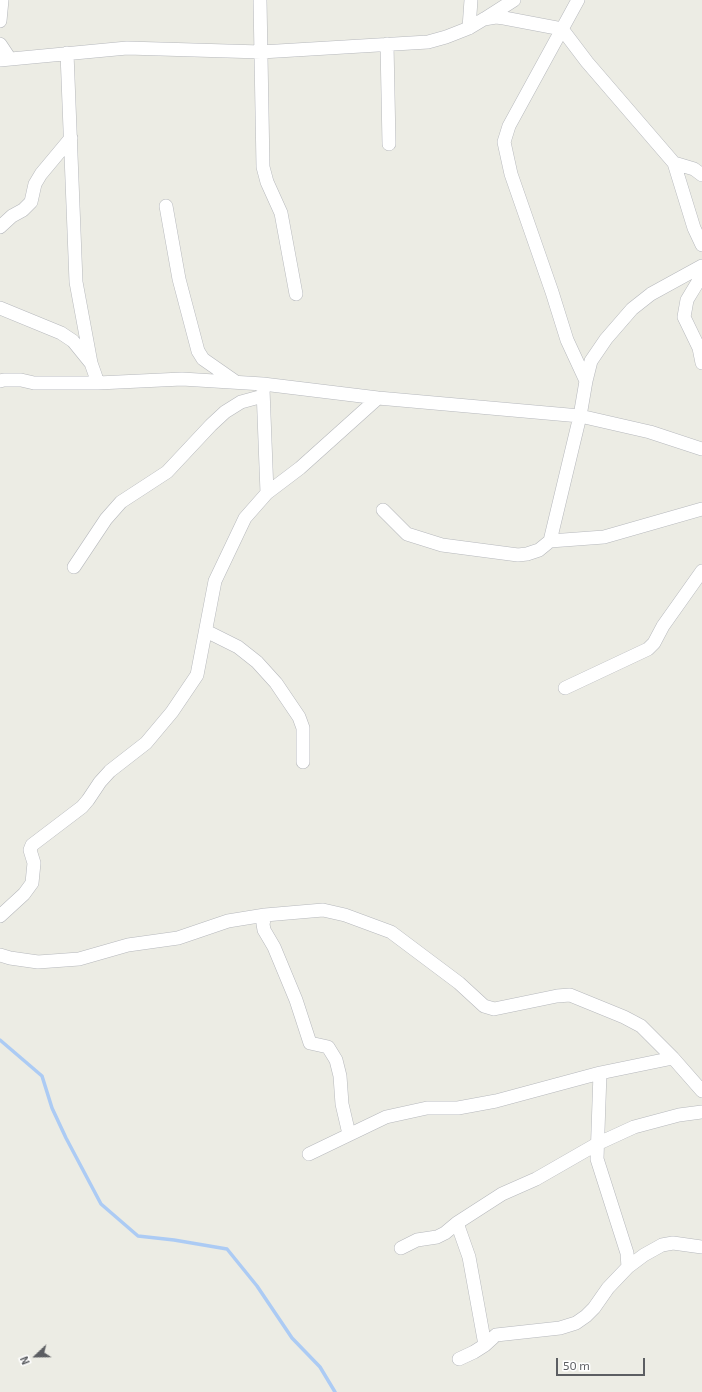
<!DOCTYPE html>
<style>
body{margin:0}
#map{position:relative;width:702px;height:1392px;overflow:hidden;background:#ecece4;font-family:"Exo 2",sans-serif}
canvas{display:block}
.north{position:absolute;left:16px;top:1336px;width:40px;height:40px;-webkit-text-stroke:3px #fff;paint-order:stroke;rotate:248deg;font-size:11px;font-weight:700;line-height:16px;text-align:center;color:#5c5e62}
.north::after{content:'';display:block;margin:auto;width:14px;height:18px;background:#5c5e62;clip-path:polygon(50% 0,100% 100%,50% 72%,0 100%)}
.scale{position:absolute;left:556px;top:1358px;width:89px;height:18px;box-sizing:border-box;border:2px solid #5c5e62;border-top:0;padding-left:5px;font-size:12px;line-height:14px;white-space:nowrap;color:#5c5e62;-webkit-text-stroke:3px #fff;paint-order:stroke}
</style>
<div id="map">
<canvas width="702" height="1392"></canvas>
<div class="north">N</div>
<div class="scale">50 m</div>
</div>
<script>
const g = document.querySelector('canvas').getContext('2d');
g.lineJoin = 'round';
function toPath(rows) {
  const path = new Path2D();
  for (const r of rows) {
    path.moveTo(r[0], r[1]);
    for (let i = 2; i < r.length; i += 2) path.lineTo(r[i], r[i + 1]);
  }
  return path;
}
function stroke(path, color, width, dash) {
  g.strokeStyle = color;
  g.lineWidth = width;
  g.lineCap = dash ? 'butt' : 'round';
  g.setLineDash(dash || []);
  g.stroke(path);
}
stroke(toPath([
 [0,1040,42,1076,52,1108,66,1138,101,1204,138,1236,174,1240,227,1249,257,1286,292,1338,320,1367,335,1392]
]), '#accbf4', 3.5);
const street = toPath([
 [260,0,263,167,267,182,281,213,296,294],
 [578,0,509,126,504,142,511,174,552,292,567,340,586,381],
 [486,18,514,0],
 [0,21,2,0],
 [469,28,471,0],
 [0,44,10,59],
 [387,44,389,144],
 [67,53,76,282,91,363,98,383],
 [0,60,127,48,261,52,428,42,446,37,469,28,484,19,496,17,504,18,562,29,587,62,674,163,694,228,702,245],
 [674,163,694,169,702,175],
 [166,206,179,279,198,351,203,359,236,382],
 [0,227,12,216,23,210,31,202,35,184,41,174,71,138],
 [702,275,687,300,684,317,699,348,702,363],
 [0,308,61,333,73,341,90,362],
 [0,381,4,380,21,380,34,383,98,383,182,379,263,384,378,398,580,416,650,432,702,449],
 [263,389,267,493],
 [383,510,407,534,442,545,518,555,527,554,539,550,550,541,580,416,586,381,591,361,606,339,632,309,651,294,702,266],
 [550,541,604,537,702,509],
 [74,567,106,519,121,502,167,472,211,425,225,412,241,402,263,396],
 [206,631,238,647,257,662,276,683,299,717,303,728,303,762],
 [565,688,648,649,654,643,663,626,702,571],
 [265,915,263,924,264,930,274,947,296,1000,310,1043,328,1047,336,1060,340,1076,342,1104,349,1134],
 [0,916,24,894,32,883,34,863,30,850,32,845,82,807,88,800,100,782,110,771,146,743,172,712,197,675,215,581,245,518,267,493,300,468,378,398],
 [0,955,10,958,38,962,79,959,128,945,178,938,228,921,265,915,323,910,345,915,391,932,459,983,484,1006,494,1009,557,996,570,995,624,1017,641,1026,673,1058,702,1091],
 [600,1073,597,1159,627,1253,628,1267],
 [309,1154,386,1117,427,1108,458,1108,496,1101,600,1073,673,1058],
 [457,1223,469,1257,485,1345],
 [401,1248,417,1240,437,1237,445,1233,457,1223,502,1194,536,1179,597,1144,634,1127,679,1115,702,1112],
 [459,1359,474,1352,485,1345,496,1335,560,1328,576,1323,586,1316,594,1308,608,1288,628,1267,644,1255,662,1245,673,1243,702,1247]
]);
stroke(street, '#b6b8bc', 14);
stroke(street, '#fff', 13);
</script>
